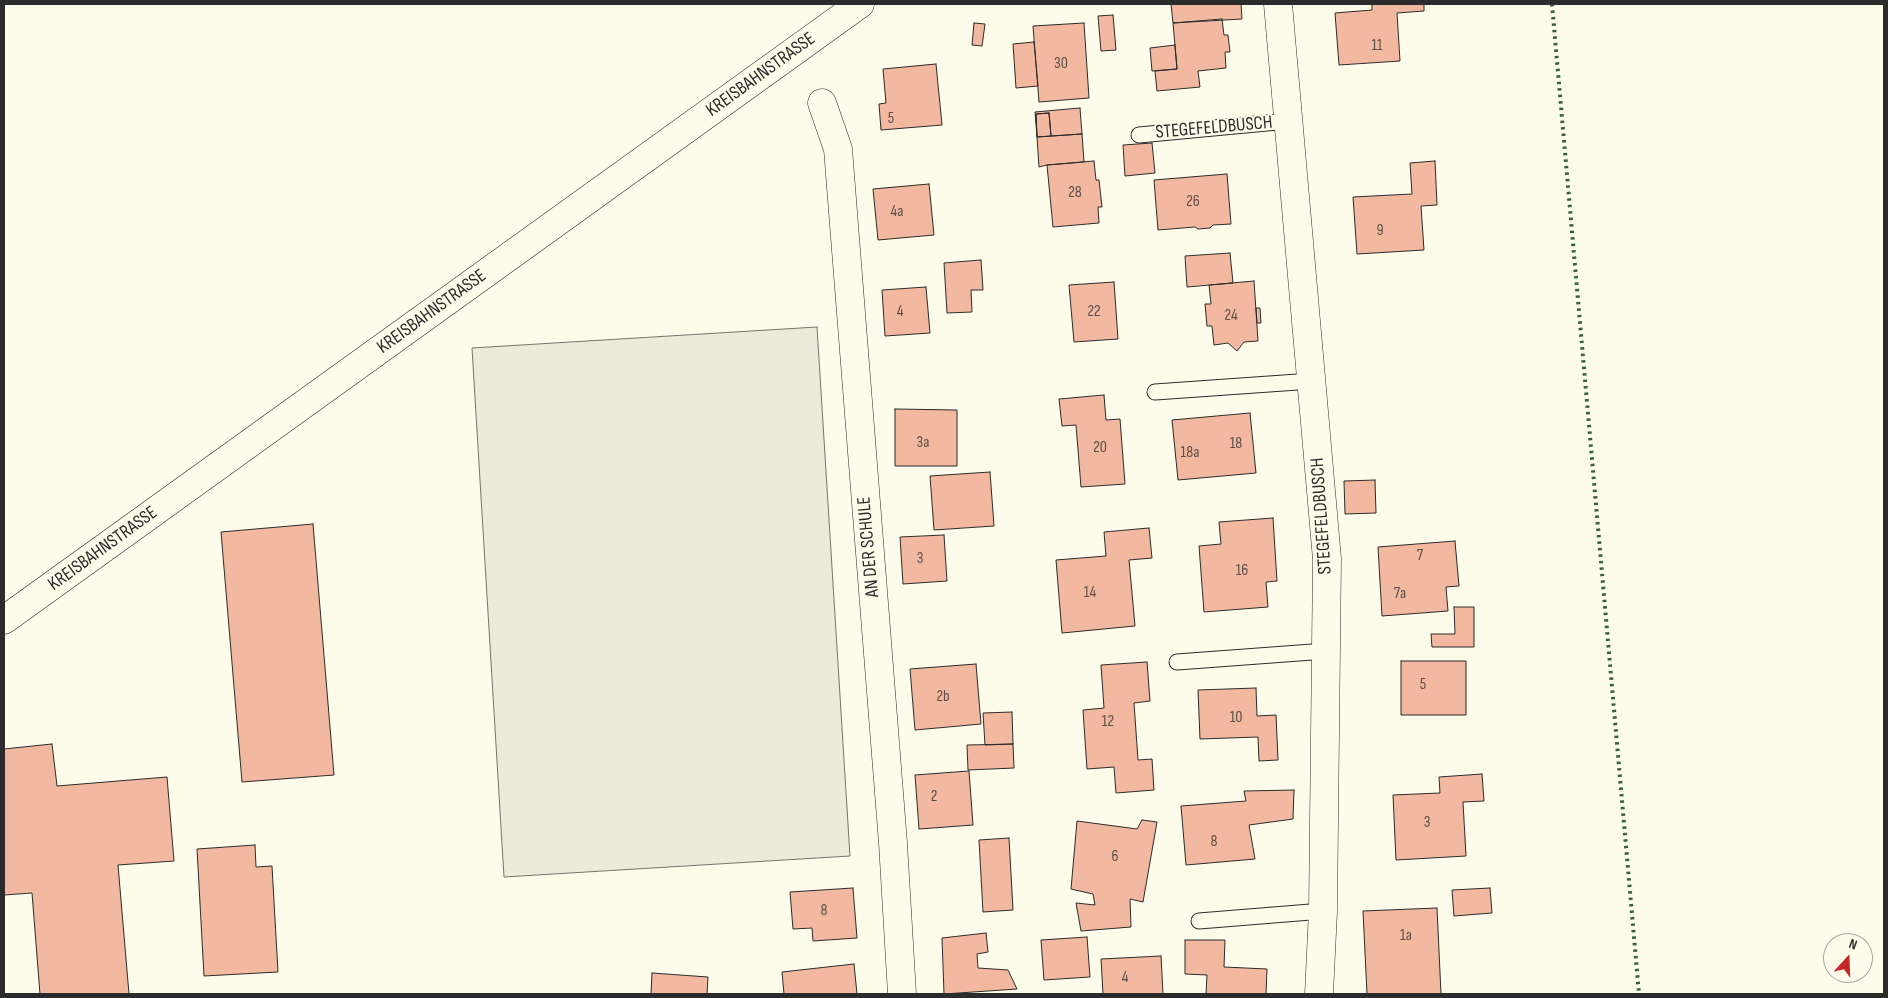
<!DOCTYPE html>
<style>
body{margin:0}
#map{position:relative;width:1888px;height:998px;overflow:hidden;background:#fdfbea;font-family:"Sofia Sans Condensed",sans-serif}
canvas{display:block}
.frame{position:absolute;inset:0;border:5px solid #2b2b2b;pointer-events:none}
.north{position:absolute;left:1823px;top:933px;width:50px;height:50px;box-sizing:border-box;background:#fdfbea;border:1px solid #a9a89e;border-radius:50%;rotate:20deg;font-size:14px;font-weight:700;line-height:20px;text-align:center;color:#2b2b2b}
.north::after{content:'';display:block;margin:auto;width:18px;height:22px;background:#c62828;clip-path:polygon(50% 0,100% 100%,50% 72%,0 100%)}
</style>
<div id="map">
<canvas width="1888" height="998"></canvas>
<div class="frame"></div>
<div class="north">N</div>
</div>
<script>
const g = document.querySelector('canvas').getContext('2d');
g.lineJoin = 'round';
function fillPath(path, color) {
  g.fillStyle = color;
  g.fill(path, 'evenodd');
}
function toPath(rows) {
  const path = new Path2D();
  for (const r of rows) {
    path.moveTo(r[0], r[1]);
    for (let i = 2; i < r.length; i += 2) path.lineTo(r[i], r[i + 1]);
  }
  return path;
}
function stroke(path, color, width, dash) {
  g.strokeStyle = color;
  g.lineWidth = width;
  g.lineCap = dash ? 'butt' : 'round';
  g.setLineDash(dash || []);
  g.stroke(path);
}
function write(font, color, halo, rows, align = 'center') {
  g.font = font + ' "Sofia Sans Condensed",sans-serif';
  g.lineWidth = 4;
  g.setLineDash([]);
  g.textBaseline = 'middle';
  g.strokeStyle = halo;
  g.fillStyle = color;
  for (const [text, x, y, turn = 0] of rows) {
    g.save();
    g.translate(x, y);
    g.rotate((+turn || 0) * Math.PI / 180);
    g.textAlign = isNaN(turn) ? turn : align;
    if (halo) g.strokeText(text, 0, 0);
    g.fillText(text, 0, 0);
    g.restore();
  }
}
const green = toPath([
 [817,327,850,856,504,877,472,348,817,327]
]);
fillPath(green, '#ecebdb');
stroke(green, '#74746e', 1);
const building = toPath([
 [1171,4,1241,4,1242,19,1173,23,1171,4],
 [1372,4,1424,4,1424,11,1397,13,1400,61,1339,65,1335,13,1372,10,1372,4],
 [1113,15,1116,50,1101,51,1098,16,1113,15],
 [1222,19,1224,35,1228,35,1230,52,1225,52,1226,68,1198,71,1200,87,1157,91,1155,71,1177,69,1173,23,1222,19],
 [974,23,985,24,982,46,972,45,974,23],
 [1084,23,1089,98,1039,102,1033,26,1084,23],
 [1034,42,1038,86,1016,88,1013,44,1034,42],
 [1175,45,1177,69,1152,71,1150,48,1175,45],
 [936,64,942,125,881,130,879,104,886,103,883,69,936,64],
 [1080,108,1082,134,1051,136,1049,113,1036,114,1037,137,1035,112,1080,108],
 [1049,113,1051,136,1037,137,1036,114,1049,113],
 [1082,134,1084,162,1047,165,1039,167,1037,137,1082,134],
 [1152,143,1155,173,1125,176,1123,145,1152,143],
 [1094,161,1096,180,1099,180,1102,207,1098,207,1099,223,1053,227,1047,165,1094,161],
 [1435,161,1437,205,1421,206,1424,250,1357,254,1353,197,1412,194,1410,163,1435,161],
 [1227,174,1231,224,1213,225,1210,228,1198,229,1195,227,1158,230,1154,180,1227,174],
 [929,184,934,235,878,240,873,189,929,184],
 [1230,253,1233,283,1187,287,1185,256,1230,253],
 [981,260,983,290,971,290,972,312,947,313,944,263,981,260],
 [1254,281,1258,341,1244,342,1237,351,1228,343,1214,345,1212,326,1207,326,1205,304,1211,304,1209,285,1254,281],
 [1114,282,1118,339,1074,342,1069,285,1114,282],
 [926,287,930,333,885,336,882,290,926,287],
 [1256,308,1260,308,1261,323,1257,323,1256,308],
 [1104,395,1106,420,1120,419,1125,484,1081,487,1076,425,1062,426,1059,399,1104,395],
 [895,409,957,410,957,466,895,466,895,409],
 [1250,413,1256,473,1178,480,1172,420,1250,413],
 [990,472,994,526,934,530,930,476,990,472],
 [1375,480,1376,513,1345,514,1344,481,1375,480],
 [1273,518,1277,581,1266,582,1268,607,1204,612,1199,546,1221,544,1219,522,1273,518],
 [313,524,334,775,242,782,221,532,313,524],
 [1149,528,1152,558,1129,560,1135,626,1062,633,1056,560,1106,556,1104,532,1149,528],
 [944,535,947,581,903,584,900,537,944,535],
 [1455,541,1459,586,1446,587,1448,611,1382,616,1378,547,1455,541],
 [1454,607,1474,607,1474,647,1432,647,1431,634,1455,634,1454,607],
 [1401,661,1466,661,1466,715,1401,715,1401,661],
 [1147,662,1150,701,1134,703,1138,760,1152,759,1154,790,1116,793,1114,767,1087,769,1083,710,1104,708,1101,665,1147,662],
 [976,664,981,724,915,730,910,669,976,664],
 [1256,688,1257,716,1276,715,1278,760,1259,761,1258,737,1200,739,1198,690,1256,688],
 [1012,712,1013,744,985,745,983,713,1012,712],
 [52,744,57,786,167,777,174,861,118,865,129,994,40,994,32,893,4,895,4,749,52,744],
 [1013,744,1014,768,968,770,967,745,1013,744],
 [969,771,973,825,919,829,915,775,969,771],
 [1482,774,1484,801,1463,802,1466,856,1396,860,1393,795,1440,793,1439,777,1482,774],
 [1294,790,1293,819,1249,825,1255,859,1186,865,1181,806,1246,801,1244,791,1294,790],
 [1142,820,1157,822,1143,902,1130,899,1131,927,1081,931,1076,903,1095,905,1093,894,1071,889,1077,821,1137,829,1142,820],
 [1009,838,1013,910,983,912,979,840,1009,838],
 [255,845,256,867,272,866,278,972,204,976,197,849,255,845],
 [853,888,857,938,813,941,812,928,793,929,790,892,853,888],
 [1490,888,1492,913,1454,916,1452,890,1490,888],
 [1437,908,1441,994,1367,994,1363,911,1437,908],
 [986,933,988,952,977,954,978,968,1008,970,1017,989,944,994,942,938,986,933],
 [1087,937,1090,977,1044,980,1041,940,1087,937],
 [1185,940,1225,940,1224,967,1267,969,1266,994,1206,994,1207,975,1185,974,1185,940],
 [1161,956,1163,994,1103,994,1101,959,1161,956],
 [854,964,857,994,784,994,782,972,854,964],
 [652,973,708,977,707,994,651,994,652,973]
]);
fillPath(building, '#f2b8a0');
stroke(building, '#2b2b2b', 1);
const service = toPath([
 [1139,135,1288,121],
 [1155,392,1312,381],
 [1177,662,1326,651],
 [1199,921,1323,911]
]);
const minor = toPath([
 [1278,4,1327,559,1323,911,1319,994],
 [822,103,838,149,893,843,902,994]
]);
const tertiary = toPath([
 [4,620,860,4]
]);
stroke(service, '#2b2b2b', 17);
stroke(minor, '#2b2b2b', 29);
stroke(tertiary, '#2b2b2b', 29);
stroke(service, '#fdfbea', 15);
stroke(minor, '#fdfbea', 28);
stroke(tertiary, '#fdfbea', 28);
stroke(toPath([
 [1552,4,1639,994]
]), '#34623c', 4, [2.5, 4]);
write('16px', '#5d4e48', null, [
 ["11",1377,46],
 ["30",1061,64],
 ["5",891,119],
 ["28",1075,193],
 ["26",1193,202],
 ["4a",897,212],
 ["9",1380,231],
 ["4",900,312],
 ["22",1094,312],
 ["24",1231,316],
 ["3a",923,443],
 ["18",1236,444],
 ["20",1100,448],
 ["18a",1190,453],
 ["7",1420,556],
 ["3",920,559],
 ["16",1242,571],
 ["14",1090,593],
 ["7a",1400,594],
 ["5",1423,685],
 ["2b",943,697],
 ["10",1236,718],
 ["12",1108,722],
 ["2",934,797],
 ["3",1427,823],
 ["8",1214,842],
 ["6",1115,857],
 ["8",824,911],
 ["1a",1406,936],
 ["4",1125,978]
]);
write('19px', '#2b2b2b', '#fdfbea', [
 ["KREISBAHNSTRASSE",761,75,-36],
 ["STEGEFELDBUSCH",1214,128,-5],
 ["KREISBAHNSTRASSE",432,312,-36],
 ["STEGEFELDBUSCH",1322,516,-94],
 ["AN DER SCHULE",869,547,-95],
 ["KREISBAHNSTRASSE",103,549,-36]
]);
</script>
